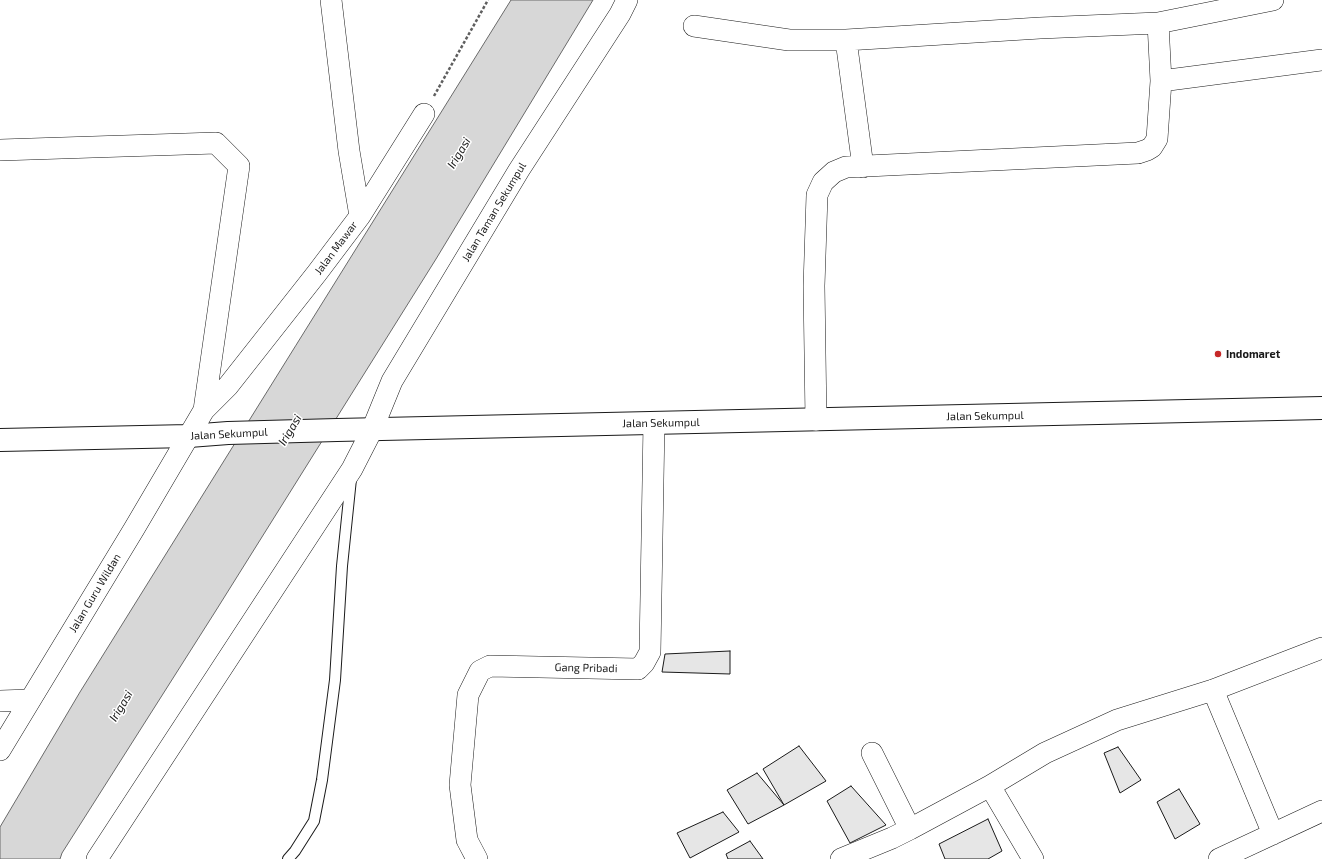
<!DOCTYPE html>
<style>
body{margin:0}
canvas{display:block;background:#fff}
</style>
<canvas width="1322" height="859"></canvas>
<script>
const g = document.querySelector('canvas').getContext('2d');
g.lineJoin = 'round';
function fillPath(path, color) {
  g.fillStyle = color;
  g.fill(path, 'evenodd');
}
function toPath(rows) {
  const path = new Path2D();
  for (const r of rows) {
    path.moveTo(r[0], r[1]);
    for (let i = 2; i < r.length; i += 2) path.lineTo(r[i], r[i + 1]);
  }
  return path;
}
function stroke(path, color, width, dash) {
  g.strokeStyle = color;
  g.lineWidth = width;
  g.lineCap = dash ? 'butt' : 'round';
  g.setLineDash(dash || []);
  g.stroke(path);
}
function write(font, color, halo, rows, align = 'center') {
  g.font = font + ' "Exo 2",sans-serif';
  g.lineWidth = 3;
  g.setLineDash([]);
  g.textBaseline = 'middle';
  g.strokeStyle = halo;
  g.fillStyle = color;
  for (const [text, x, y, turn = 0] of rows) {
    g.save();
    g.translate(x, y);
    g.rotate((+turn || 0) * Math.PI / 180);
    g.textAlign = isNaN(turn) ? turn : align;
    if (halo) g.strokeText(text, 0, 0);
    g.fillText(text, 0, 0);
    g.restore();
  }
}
const water = toPath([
 [511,0,593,0,436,259,215,612,62,853,60,859,0,859,0,827,80,692,511,0]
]);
fillPath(water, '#d7d7d7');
stroke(water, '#6a6a6a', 1);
const building = toPath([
 [730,651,730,674,662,672,665,654,730,651],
 [799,746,826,781,784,805,763,769,799,746],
 [1118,747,1141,780,1120,793,1104,753,1118,747],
 [757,773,784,805,748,824,727,790,757,773],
 [851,786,886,825,850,843,827,801,851,786],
 [1179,789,1200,824,1175,839,1157,802,1179,789],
 [723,812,739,832,690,858,677,833,723,812],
 [988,819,1002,851,988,859,945,859,939,844,988,819],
 [750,841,763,859,728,859,726,854,750,841]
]);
fillPath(building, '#e6e6e6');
stroke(building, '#1a1a1a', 1);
const lane = toPath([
 [288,859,295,851,314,821,322,780,335,680,342,566,351,479]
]);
const street = toPath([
 [694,26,789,40,846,40,1040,28,1158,23,1273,0],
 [846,40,863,167],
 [1161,81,1322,60],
 [0,150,216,143,239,166,204,410,134,529,0,750],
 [360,216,424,114],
 [204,410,228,386,317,273,360,216,349,151,331,0],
 [816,420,814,286,817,195,823,182,834,172,846,167,1138,153,1147,150,1152,147,1157,139,1161,81,1158,23],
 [1213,690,1273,834],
 [0,701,30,700],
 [990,786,1033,859],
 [910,829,990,786,1045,753,1117,720,1213,690,1322,648],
 [97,859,352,469,372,430,392,381,519,170,620,14,627,0],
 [477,859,467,840,460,785,468,695,480,671,490,666,638,669,644,663,650,652,654,423],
 [841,859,892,838,910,829,872,753],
 [1219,859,1322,811]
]);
const secondary = toPath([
 [0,440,189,436,228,433,337,430,1322,408]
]);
stroke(lane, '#1a1a1a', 12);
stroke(street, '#1a1a1a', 22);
stroke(secondary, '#1a1a1a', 24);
stroke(toPath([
 [434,96,488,0]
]), '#5f5f5f', 2.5, [3, 2]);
stroke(lane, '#fff', 10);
stroke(street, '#fff', 21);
stroke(secondary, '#fff', 22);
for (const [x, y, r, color] of [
 [1218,354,4,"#c62828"]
]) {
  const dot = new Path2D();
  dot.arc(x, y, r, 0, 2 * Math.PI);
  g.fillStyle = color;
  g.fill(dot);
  stroke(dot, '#fff', 1.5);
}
write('11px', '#1a1a1a', '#fff', [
 ["Jalan Taman Sekumpul",494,212,-59],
 ["Jalan Mawar",336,248,-53],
 ["Jalan Sekumpul",985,416,-1],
 ["Jalan Sekumpul",661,423,-1],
 ["Jalan Sekumpul",229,434,-3],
 ["Jalan Guru Wildan",95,593,-59],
 ["Gang Pribadi",586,668,1]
]);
write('bold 11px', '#1a1a1a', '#fff', [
 ["Indomaret",1226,354]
], 'left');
write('italic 12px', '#1a1a1a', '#fff', [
 ["Irigasi",459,153,-59],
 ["Irigasi",290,430,-59],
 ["Irigasi",121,706,-59]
]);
</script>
